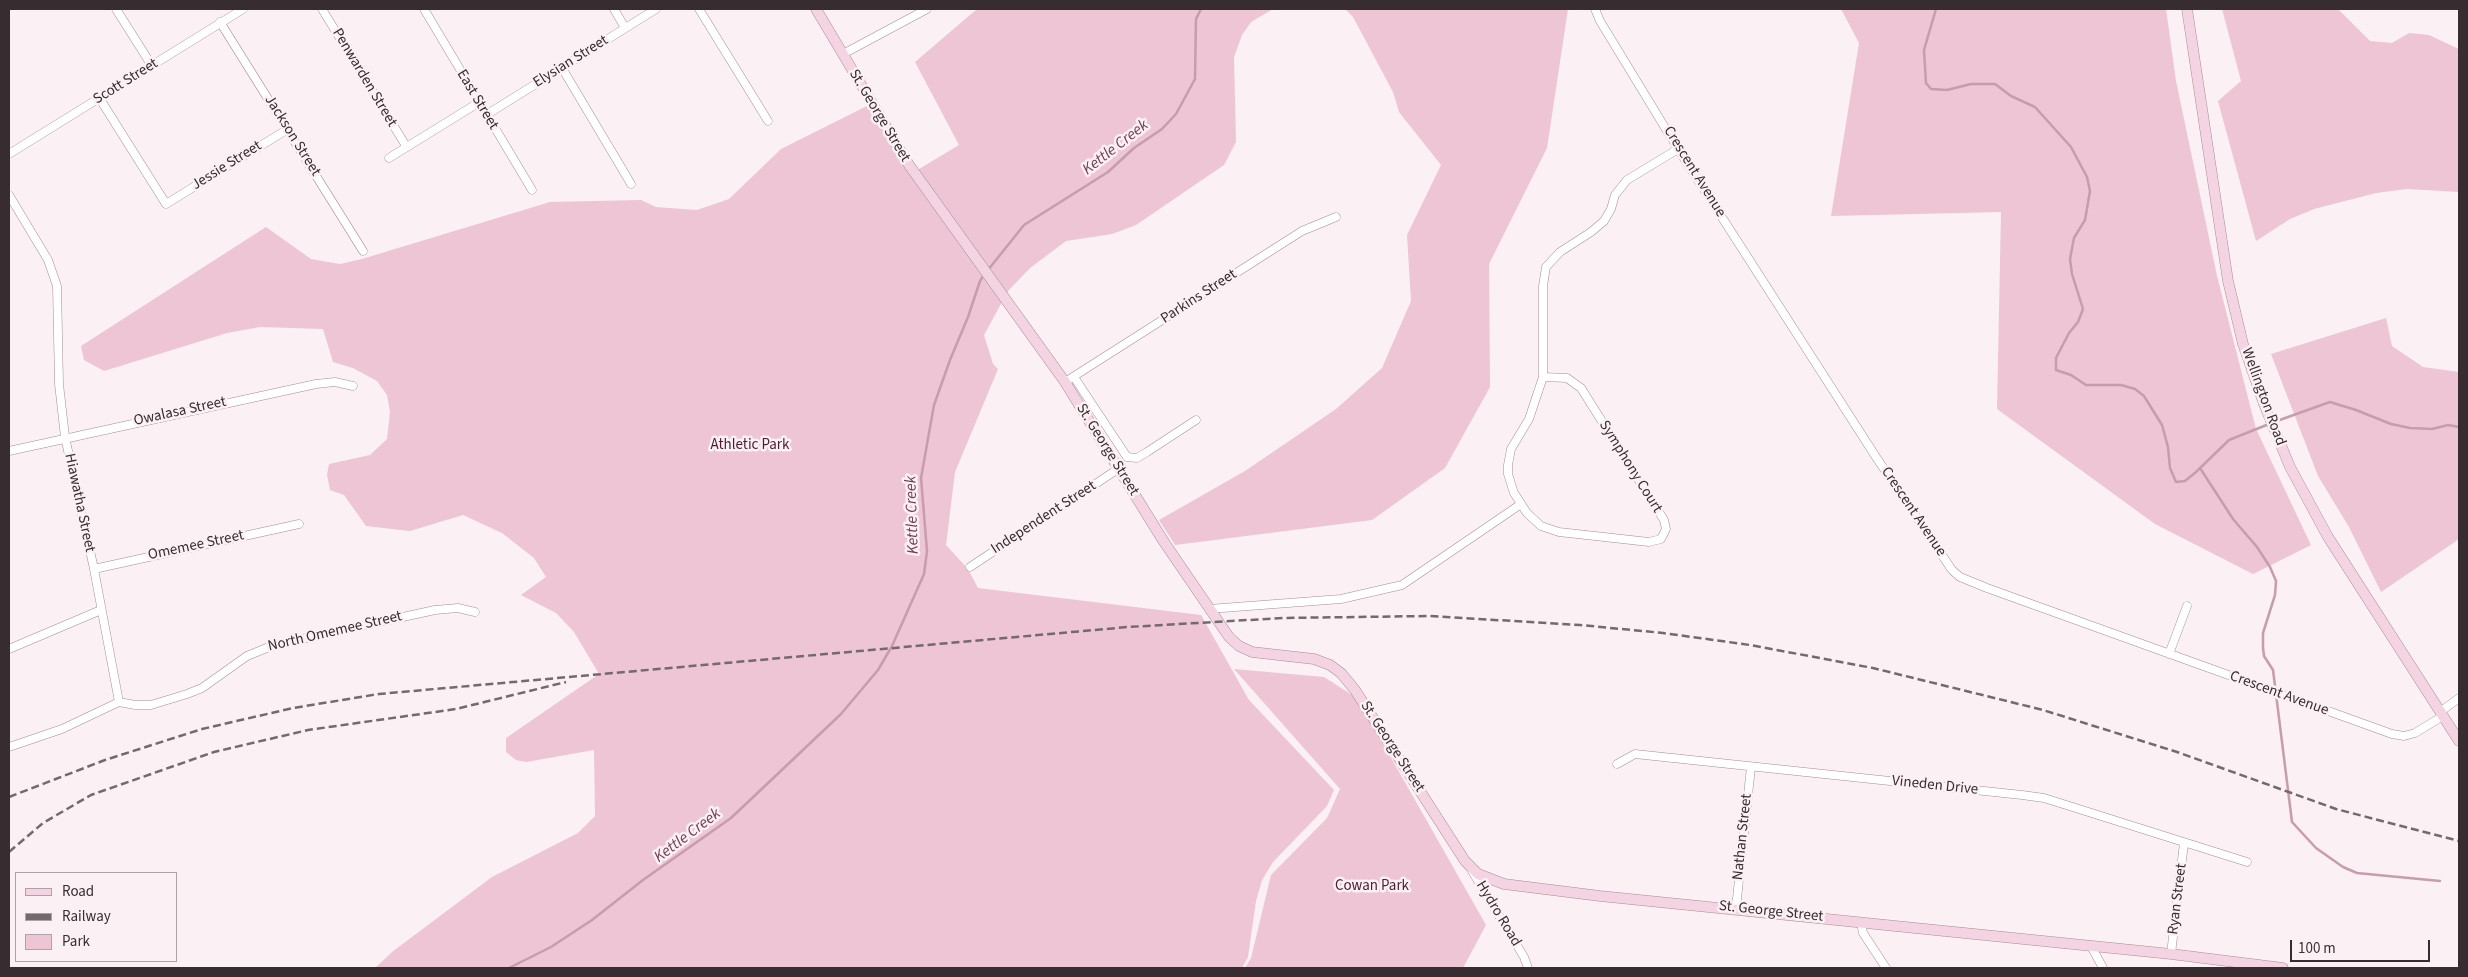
<!DOCTYPE html>
<style>
body{margin:0}
#map{position:relative;width:2468px;height:977px;overflow:hidden;background:#fbf0f4;font-family:"Source Sans 3",sans-serif}
canvas{display:block}
.frame{position:absolute;inset:0;border:10px solid #372c30;pointer-events:none}
.legend{position:absolute;left:15px;top:872px;width:162px;height:90px;box-sizing:border-box;background:#fbf0f4;border:1px solid #ada2a6;margin:0;padding:6px 9px;list-style:none;font-size:15px;color:#372c30}
.legend li{display:flex;align-items:center;gap:10px;height:25px}
.legend b{width:25px;border:1px solid #ada2a6}
.scale{position:absolute;left:2290px;top:940px;width:140px;height:22px;box-sizing:border-box;border:2px solid #372c30;border-top:0;padding-left:6px;font-size:15px;line-height:18px;white-space:nowrap;color:#372c30;-webkit-text-stroke:4px #fbf0f4;paint-order:stroke}
</style>
<div id="map">
<canvas width="2468" height="977"></canvas>
<div class="frame"></div>
<ul class="legend">
<li><b style="height:6px;background:#f4d4e2"></b>Road</li>
<li><b style="height:6px;background:#74696d"></b>Railway</li>
<li><b style="height:14px;background:#edc5d4"></b>Park</li>
</ul>
<div class="scale">100 m</div>
</div>
<script>
const g = document.querySelector('canvas').getContext('2d');
g.lineJoin = 'round';
function fillPath(path, color) {
  g.fillStyle = color;
  g.fill(path, 'evenodd');
}
function toPath(rows) {
  const path = new Path2D();
  for (const r of rows) {
    path.moveTo(r[0], r[1]);
    for (let i = 2; i < r.length; i += 2) path.lineTo(r[i], r[i + 1]);
  }
  return path;
}
function stroke(path, color, width, dash) {
  g.strokeStyle = color;
  g.lineWidth = width;
  g.lineCap = dash ? 'butt' : 'round';
  g.setLineDash(dash || []);
  g.stroke(path);
}
function write(font, color, halo, rows, align = 'center') {
  g.font = font + ' "Source Sans 3",sans-serif';
  g.lineWidth = 5;
  g.setLineDash([]);
  g.textBaseline = 'middle';
  g.strokeStyle = halo;
  g.fillStyle = color;
  for (const [text, x, y, turn = 0] of rows) {
    g.save();
    g.translate(x, y);
    g.rotate((+turn || 0) * Math.PI / 180);
    g.textAlign = isNaN(turn) ? turn : align;
    if (halo) g.strokeText(text, 0, 0);
    g.fillText(text, 0, 0);
    g.restore();
  }
}
fillPath(toPath([
 [977,9,1273,9,1251,22,1242,35,1234,57,1236,142,1224,165,1136,225,1112,234,1066,241,1030,268,1008,291,984,335,993,364,998,369,955,472,946,545,968,569,978,588,1201,615,1249,700,1334,790,1327,806,1273,862,1262,880,1256,901,1248,957,1242,968,375,968,392,952,492,877,578,833,595,816,594,750,526,762,516,760,506,752,506,738,599,674,574,632,556,613,521,595,546,577,534,558,502,533,463,515,410,531,366,526,344,495,330,490,327,475,329,464,370,455,387,439,390,412,387,395,377,381,353,368,333,362,323,329,260,327,227,333,104,371,84,360,81,346,266,227,311,259,340,264,362,259,550,202,641,200,656,207,697,210,729,199,781,149,871,104,914,172,959,145,915,62],
 [1345,9,1568,9,1547,148,1489,264,1490,387,1445,468,1372,520,1175,545,1159,520,1245,471,1336,409,1382,368,1411,301,1407,235,1441,165,1399,112,1393,92,1353,17],
 [1841,9,2166,9,2176,81,2217,276,2256,429,2311,545,2253,574,2155,524,1997,409,2001,212,1831,216,1859,43],
 [2222,9,2338,9,2370,41,2392,43,2409,33,2429,35,2459,49,2459,192,2407,189,2376,193,2314,209,2290,219,2256,241,2218,101,2241,81],
 [2386,318,2392,346,2423,367,2459,372,2459,539,2381,592,2349,527,2318,476,2271,354],
 [1234,669,1324,677,1357,698,1486,925,1463,968,1245,968,1251,958,1271,875,1327,818,1340,789]
]), '#edc5d4');
stroke(toPath([
 [1936,9,1924,50,1926,83,1931,89,1947,90,1971,84,1995,84,2011,96,2035,107,2071,147,2087,177,2090,191,2085,220,2074,238,2070,259,2072,274,2083,309,2078,322,2069,333,2056,358,2056,370,2071,375,2086,385,2121,385,2135,389,2144,396,2162,425,2168,447,2170,468,2176,482,2185,481,2196,472,2229,440,2269,424],
 [988,270,1024,225,1108,172,1134,148,1162,129,1176,114,1195,79,1196,19,1201,9],
 [2274,422,2330,402,2356,410,2391,424,2410,428,2432,429,2448,425,2459,427],
 [2200,468,2233,519,2257,547,2270,567,2276,581,2275,595,2263,633,2263,648,2264,656,2273,670,2292,822,2316,848,2343,867,2357,873,2440,881],
 [509,968,551,947,592,920,643,880,731,818,841,714,878,670,892,646,924,574,927,551,921,478,934,405,950,360,968,317,980,281,984,275]
]), '#c79cac', 2.5);
const street = toPath([
 [116,9,152,66],
 [322,9,406,146],
 [424,9,532,190],
 [614,9,625,28],
 [699,9,768,121],
 [1595,9,1600,21,1678,149,1876,457,1952,570,1960,577,1987,588,2392,734,2404,736,2415,733,2443,716],
 [220,22,363,251],
 [843,54,927,9],
 [562,68,631,184],
 [100,99,166,204,288,129],
 [486,115,656,9],
 [9,154,243,9],
 [389,158,478,103],
 [9,195,48,260,57,286,59,384,65,437,94,569,119,702],
 [1074,377,1127,457,1137,458,1147,452,1196,420],
 [1543,377,1567,378,1581,388,1664,520,1666,529,1661,539,1649,542,1559,532,1541,526,1527,513,1514,493,1508,474,1508,465,1511,449,1529,419,1543,377,1543,286,1546,267,1560,252,1591,232,1604,221,1611,209,1615,195,1627,180,1678,149],
 [1065,382,1302,231,1336,217],
 [9,451,316,384,335,382,353,386],
 [970,567,1118,469],
 [94,569,299,524],
 [1209,609,1341,599,1402,585,1521,504],
 [9,649,101,610],
 [2169,654,2187,606],
 [119,702,135,705,151,705,187,694,202,688,247,656,274,645,435,610,458,608,475,612],
 [2440,712,2459,698],
 [9,747,62,729,119,702],
 [1617,764,1635,754,2022,795,2044,798,2247,862],
 [1472,871,1524,957,1528,968],
 [1736,908,1751,767],
 [1861,922,1863,933,1886,968],
 [2091,946,2103,968],
 [2171,954,2184,843]
]);
const secondary = toPath([
 [816,9,909,165,1065,382,1164,542,1229,637,1239,646,1252,652,1314,659,1330,665,1341,673,1355,690,1465,861,1478,874,1504,884,1600,896,2171,954,2283,968],
 [2187,9,2228,281,2243,344,2264,404,2290,467,2328,537,2459,741]
]);
stroke(street, '#a68c95', 9);
stroke(secondary, '#a68c95', 11);
stroke(street, '#fff', 8);
stroke(secondary, '#f4d4e2', 10);
stroke(toPath([
 [9,797,105,760,202,729,293,708,379,694,1128,627,1283,618,1429,616,1580,625,1663,633,1750,645,1873,668,2043,710,2177,752,2336,809,2459,841],
 [9,852,43,823,91,795,214,752,308,730,456,709,566,682]
]), '#74696d', 2.5, [8, 4]);
write('15px', '#372c30', '#fbf0f4', [
 ["Elysian Street",571,62,-32],
 ["Penwarden Street",364,78,59],
 ["Scott Street",126,82,-32],
 ["East Street",477,100,59],
 ["St. George Street",879,116,59],
 ["Jackson Street",292,136,58],
 ["Jessie Street",227,166,-32],
 ["Crescent Avenue",1694,172,58],
 ["Parkins Street",1199,297,-33],
 ["Wellington Road",2263,397,70],
 ["Owalasa Street",180,412,-12],
 ["St. George Street",1107,450,58],
 ["Symphony Court",1630,467,58],
 ["Hiawatha Street",79,503,78],
 ["Crescent Avenue",1913,512,56],
 ["Independent Street",1044,518,-33],
 ["Omemee Street",196,546,-12],
 ["North Omemee Street",335,632,-13],
 ["Crescent Avenue",2279,694,20],
 ["St. George Street",1392,747,57],
 ["Vineden Drive",1935,786,6],
 ["Nathan Street",1743,837,-84],
 ["Ryan Street",2178,899,-83],
 ["St. George Street",1771,912,6],
 ["Hydro Road",1498,914,59]
]);
write('15px', '#4f1b33', '#fbf0f4', [
 ["Athletic Park",750,446],
 ["Cowan Park",1372,887]
]);
write('italic 16px', '#743c54', '#fbf0f4', [
 ["Kettle Creek",1116,148,-38],
 ["Kettle Creek",913,515,-92],
 ["Kettle Creek",688,836,-37]
]);
</script>
